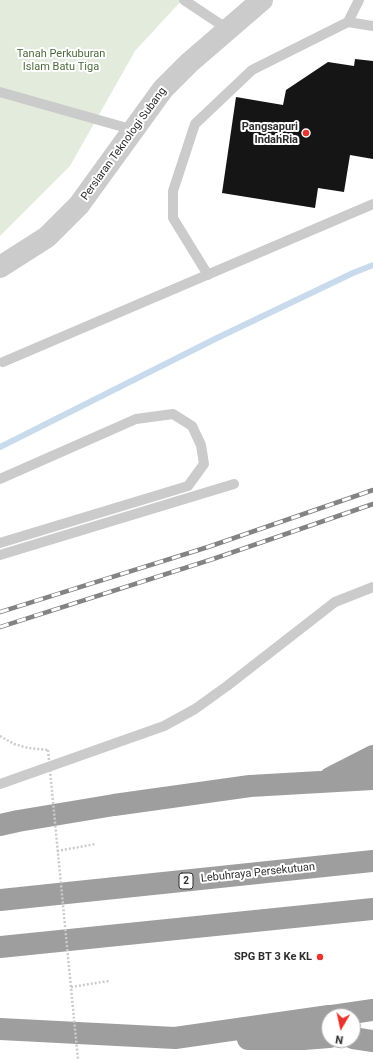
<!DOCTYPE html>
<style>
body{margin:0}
#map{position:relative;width:373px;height:1060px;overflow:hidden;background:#fff;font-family:Roboto,sans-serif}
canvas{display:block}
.north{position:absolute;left:321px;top:1008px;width:40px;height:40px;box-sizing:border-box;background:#fff;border:1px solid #ababab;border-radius:50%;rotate:189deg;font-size:11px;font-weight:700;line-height:16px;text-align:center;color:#2e2e2e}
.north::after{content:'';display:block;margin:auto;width:14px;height:18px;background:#e7362f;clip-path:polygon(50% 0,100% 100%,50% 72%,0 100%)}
</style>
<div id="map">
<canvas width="373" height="1060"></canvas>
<div class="north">N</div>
</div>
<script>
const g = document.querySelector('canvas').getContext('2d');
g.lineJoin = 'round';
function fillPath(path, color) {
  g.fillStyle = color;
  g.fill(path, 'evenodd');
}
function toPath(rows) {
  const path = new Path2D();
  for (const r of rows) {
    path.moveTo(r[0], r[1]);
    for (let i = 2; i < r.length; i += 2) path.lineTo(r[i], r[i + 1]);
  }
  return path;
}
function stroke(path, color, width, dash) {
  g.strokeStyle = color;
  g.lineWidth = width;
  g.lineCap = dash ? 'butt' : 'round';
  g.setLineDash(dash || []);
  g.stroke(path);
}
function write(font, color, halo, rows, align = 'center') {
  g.font = font + ' Roboto,sans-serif';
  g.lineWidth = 4;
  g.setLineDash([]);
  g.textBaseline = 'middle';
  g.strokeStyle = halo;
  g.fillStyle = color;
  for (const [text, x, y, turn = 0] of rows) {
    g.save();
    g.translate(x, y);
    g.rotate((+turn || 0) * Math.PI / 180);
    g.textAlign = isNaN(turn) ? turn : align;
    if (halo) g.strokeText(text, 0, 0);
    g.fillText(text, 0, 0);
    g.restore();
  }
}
fillPath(toPath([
 [0,0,182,0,135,51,70,166,0,236]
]), '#e3ecdc');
stroke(toPath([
 [0,447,217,338,353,273,373,265]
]), '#c8daec', 6);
fillPath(toPath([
 [355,59,373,61,373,159,350,155,344,192,318,188,315,208,222,193,236,97,283,105,286,90,328,62,354,66]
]), '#151515');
stroke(toPath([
 [0,736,14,744,28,748,48,750],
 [57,851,96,844],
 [71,987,109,981]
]), '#cbcbcb', 2.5, [2, 2]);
stroke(toPath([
 [184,0,229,30],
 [348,22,373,26],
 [0,92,134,130],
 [208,275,173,218,173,191,195,124,252,70,348,22,359,0],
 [3,362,373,204],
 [0,479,136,419,173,414,192,426,201,445,204,464,188,486,0,543],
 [0,555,234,484],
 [0,784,164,726,195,709,227,686,335,602,373,587]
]), '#cbcbcb', 10);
stroke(toPath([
 [0,267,47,237,79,205,163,89,189,63,262,0]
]), '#cbcbcb', 22);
stroke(toPath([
 [330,778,373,756],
 [0,825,18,821,114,805,250,786,373,779],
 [0,900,373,861],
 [0,947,373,909],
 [332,1016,373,1010],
 [0,1029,175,1038,329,1016],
 [353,1038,373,1041],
 [248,1039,304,1039,329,1037]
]), '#9e9e9e', 22);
const rail = toPath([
 [0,612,208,547,373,490],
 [0,627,213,559,373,504]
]);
stroke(rail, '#838383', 4.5);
stroke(rail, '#fff', 3, [9]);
stroke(toPath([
 [48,750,78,1060]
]), '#cbcbcb', 2.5, [2, 2]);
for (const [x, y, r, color] of [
 [306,133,4,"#e7362f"],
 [320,957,4,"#e7362f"]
]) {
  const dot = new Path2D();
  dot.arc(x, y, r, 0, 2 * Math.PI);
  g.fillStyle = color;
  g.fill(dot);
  stroke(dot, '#fff', 1.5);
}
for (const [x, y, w] of [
 [186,881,14]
]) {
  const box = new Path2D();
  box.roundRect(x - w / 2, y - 8, w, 16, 3);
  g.fillStyle = '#fff';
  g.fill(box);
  stroke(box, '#2e2e2e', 1);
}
write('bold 10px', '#2e2e2e', null, [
 ["2",186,881]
]);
write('11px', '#4c6a3b', '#fff', [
 ["Tanah Perkuburan",61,54],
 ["Islam Batu Tiga",61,67]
]);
write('bold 11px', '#2e2e2e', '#fff', [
 ["Pangsapuri",298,127],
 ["IndahRia",298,140],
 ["SPG BT 3 Ke KL",312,957]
], 'right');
write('11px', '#2e2e2e', '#fff', [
 ["Persiaran Teknologi Subang",124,144,-54],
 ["Lebuhraya Persekutuan",258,873,-6]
]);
</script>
